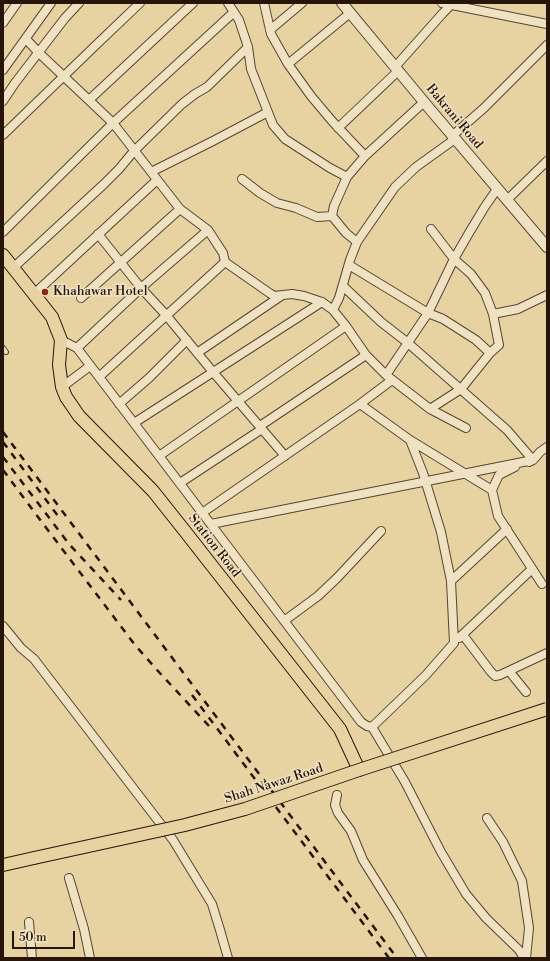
<!DOCTYPE html>
<style>
body{margin:0}
#map{position:relative;width:550px;height:961px;overflow:hidden;background:#e7d3a2;font-family:"Libre Bodoni",serif}
canvas{display:block}
.frame{position:absolute;inset:0;border:4px solid #27140b;pointer-events:none}
.scale{position:absolute;left:12px;top:931px;width:63px;height:18px;box-sizing:border-box;border:2px solid #27140b;border-top:0;padding-left:5px;font-size:12px;line-height:14px;white-space:nowrap;color:#27140b;-webkit-text-stroke:3px #efe2c3;paint-order:stroke}
</style>
<div id="map">
<canvas width="550" height="961"></canvas>
<div class="frame"></div>
<div class="scale">50 m</div>
</div>
<script>
const g = document.querySelector('canvas').getContext('2d');
g.lineJoin = 'round';
function toPath(rows) {
  const path = new Path2D();
  for (const r of rows) {
    path.moveTo(r[0], r[1]);
    for (let i = 2; i < r.length; i += 2) path.lineTo(r[i], r[i + 1]);
  }
  return path;
}
function stroke(path, color, width, dash) {
  g.strokeStyle = color;
  g.lineWidth = width;
  g.lineCap = dash ? 'butt' : 'round';
  g.setLineDash(dash || []);
  g.stroke(path);
}
function write(font, color, halo, rows, align = 'center') {
  g.font = font + ' "Libre Bodoni",serif';
  g.lineWidth = 3;
  g.setLineDash([]);
  g.textBaseline = 'middle';
  g.strokeStyle = halo;
  g.fillStyle = color;
  for (const [text, x, y, turn = 0] of rows) {
    g.save();
    g.translate(x, y);
    g.rotate((+turn || 0) * Math.PI / 180);
    g.textAlign = isNaN(turn) ? turn : align;
    if (halo) g.strokeText(text, 0, 0);
    g.fillText(text, 0, 0);
    g.restore();
  }
}
const service = toPath([
 [3,348,6,352]
]);
const minor = toPath([
 [228,3,239,20,248,47,251,69,273,125,285,139,330,168,347,177],
 [264,3,271,34,288,64,311,96,332,121,365,156],
 [442,3,547,24],
 [3,23,17,3],
 [270,30,302,3],
 [26,39,38,52,113,123,180,209,208,230,223,253,225,262,268,292,274,296,292,294,304,296,322,302,333,310,346,326,366,355,386,375,430,409,466,428],
 [288,64,350,13],
 [395,67,443,13,448,8,449,4],
 [3,70,51,3],
 [89,100,193,3],
 [3,101,15,83,65,18,79,3],
 [338,128,398,71],
 [3,135,96,45,140,3],
 [452,136,484,108,547,45],
 [151,172,213,141,268,112],
 [242,179,260,193,277,203,296,208,317,217,332,216],
 [507,200,547,161],
 [3,232,113,123,234,12],
 [98,234,141,288,166,315,213,372,285,456],
 [357,242,346,233,332,216,334,206,347,177,365,156,424,102],
 [349,265,428,313,443,319,476,340,490,353],
 [13,268,104,184,119,169,134,151,182,104,195,94,207,87,248,47],
 [34,294,157,180],
 [81,298,180,209],
 [333,310,339,298,350,260,357,242,395,187,416,167,455,139],
 [493,314,518,309,547,295],
 [61,340,77,348,361,722,367,726,372,727,426,675,454,643,451,581,441,532,423,473,410,440,360,404],
 [77,348,141,288,208,230],
 [197,353,281,296],
 [386,375,428,313,454,259,469,233,484,208,497,189],
 [99,377,225,262],
 [62,387,90,366],
 [119,404,149,378,187,340],
 [430,409,461,389,490,353,499,345,493,314,485,293,471,274,454,259,431,229],
 [134,423,322,302],
 [260,426,366,355],
 [410,440,492,490],
 [159,456,346,326],
 [529,462,533,460,540,452,547,447],
 [515,467,499,475,492,490,498,516,542,584],
 [180,483,262,429],
 [202,513,360,404,392,380],
 [211,524,533,460,507,430,408,343,381,322,343,286],
 [451,581,507,529],
 [284,621,318,596,337,578,381,531],
 [3,626,21,648,34,659,173,840,212,904,220,930,228,958],
 [463,635,491,672,495,676,500,675,547,653],
 [459,638,532,569],
 [509,671,526,692],
 [372,727,405,782,441,852,466,894,486,918,519,950,524,958],
 [337,795,335,805,338,813,351,831,363,860,398,916,422,958],
 [487,818,503,842,522,881,529,928,526,958],
 [69,878,84,929,90,958],
 [29,922,32,958]
]);
const tertiary = toPath([
 [342,3,429,108,547,247]
]);
const primary = toPath([
 [3,255,52,317,61,340,59,365,62,387,66,397,79,416,153,491,184,530,340,729,359,770],
 [3,865,34,858]
]);
stroke(service, '#574431', 6);
stroke(minor, '#574431', 10);
stroke(tertiary, '#574431', 12);
stroke(primary, '#27140b', 14);
stroke(service, '#efe2c3', 4);
stroke(minor, '#efe2c3', 8);
stroke(tertiary, '#efe2c3', 10);
stroke(primary, '#e7d3a2', 12);
stroke(toPath([
 [3,432,397,958],
 [3,442,58,516],
 [3,457,69,544,121,600],
 [3,470,41,521,135,645,158,671,209,726],
 [192,695,389,958]
]), '#27140b', 2.5, [7, 7]);
const primaryBridge = toPath([
 [34,858,185,825,245,809,359,770,547,709]
]);
stroke(primaryBridge, '#27140b', 14, []);
stroke(primaryBridge, '#e7d3a2', 12);
for (const [x, y, r, color] of [
 [45,292,4,"#8f2418"]
]) {
  const dot = new Path2D();
  dot.arc(x, y, r, 0, 2 * Math.PI);
  g.fillStyle = color;
  g.fill(dot);
  stroke(dot, '#efe2c3', 1.5);
}
write('13px', '#27140b', '#efe2c3', [
 ["Bakrani Road",454,117,50],
 ["Station Road",214,546,52],
 ["Shah Nawaz Road",274,784,-18]
]);
write('13px', '#27140b', '#efe2c3', [
 ["Khahawar Hotel",53,292]
], 'left');
</script>
